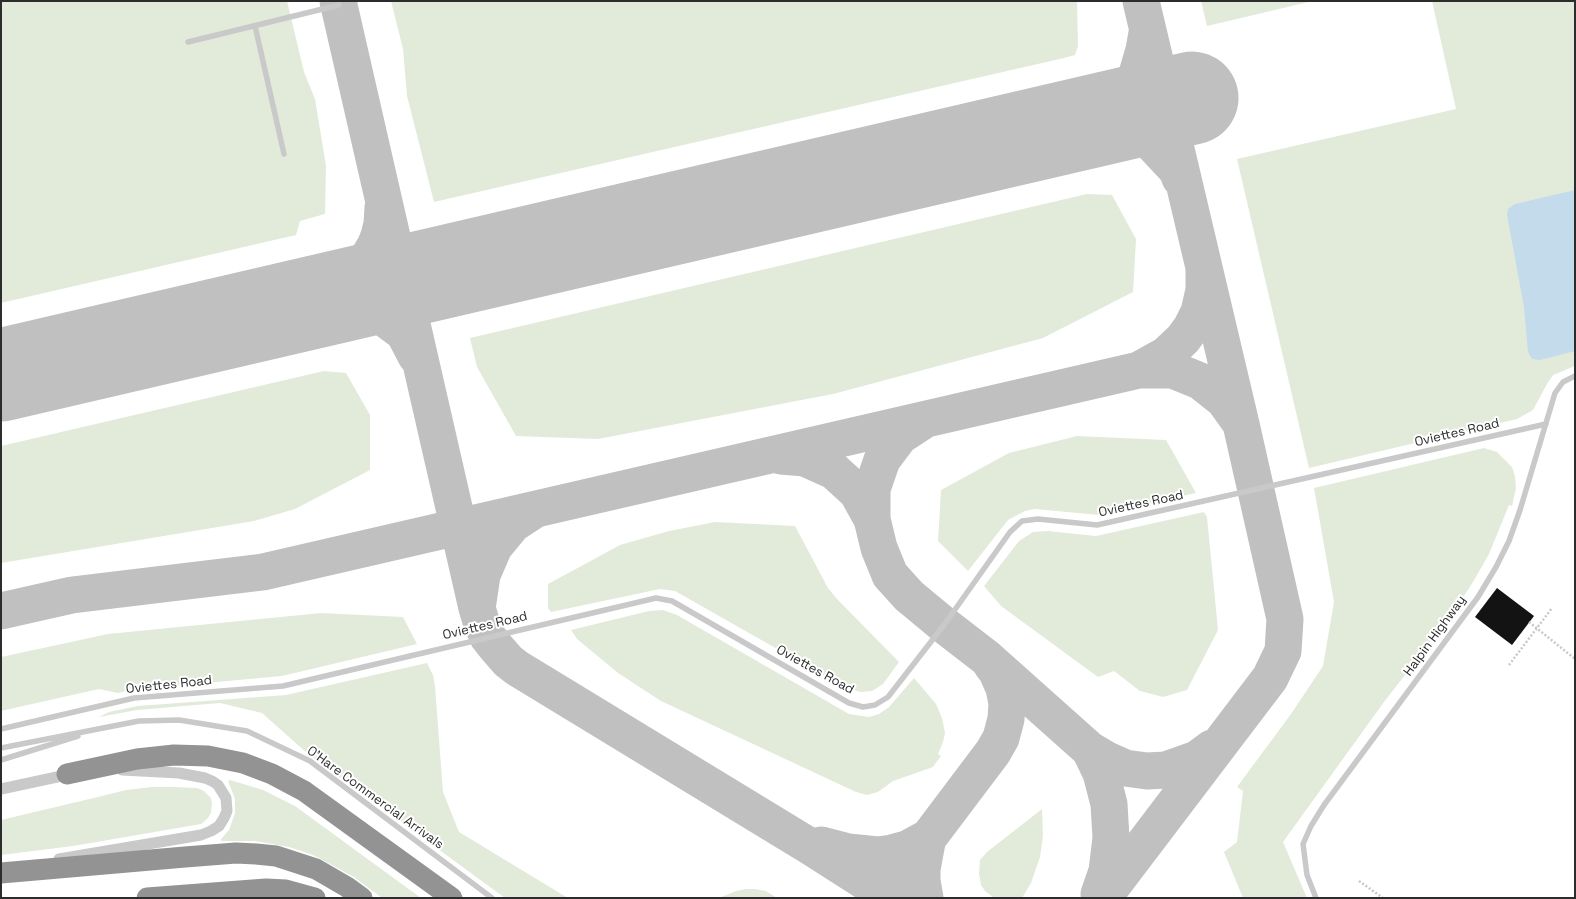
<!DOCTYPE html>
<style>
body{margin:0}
#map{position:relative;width:1576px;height:899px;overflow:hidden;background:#fff;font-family:"Space Grotesk",sans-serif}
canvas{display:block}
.frame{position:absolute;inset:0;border:2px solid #2c2c2c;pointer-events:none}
</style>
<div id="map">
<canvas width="1576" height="899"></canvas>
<div class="frame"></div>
</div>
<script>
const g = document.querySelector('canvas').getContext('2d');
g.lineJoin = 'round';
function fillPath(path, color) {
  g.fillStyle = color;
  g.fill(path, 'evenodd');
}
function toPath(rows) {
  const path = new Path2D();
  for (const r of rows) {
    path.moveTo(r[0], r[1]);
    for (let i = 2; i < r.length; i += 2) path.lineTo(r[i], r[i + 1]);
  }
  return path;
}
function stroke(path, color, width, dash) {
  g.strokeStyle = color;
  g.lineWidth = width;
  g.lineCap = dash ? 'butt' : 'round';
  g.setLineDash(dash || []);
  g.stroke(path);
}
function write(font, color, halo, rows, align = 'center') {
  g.font = font + ' "Space Grotesk",sans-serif';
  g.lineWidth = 4;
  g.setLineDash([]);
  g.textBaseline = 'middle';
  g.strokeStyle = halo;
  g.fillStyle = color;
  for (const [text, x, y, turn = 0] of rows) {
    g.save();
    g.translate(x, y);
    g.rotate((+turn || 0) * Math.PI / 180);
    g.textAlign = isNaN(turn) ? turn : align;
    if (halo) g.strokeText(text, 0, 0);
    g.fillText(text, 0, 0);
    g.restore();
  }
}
fillPath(toPath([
 [1,1,287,1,304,72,315,99,326,166,325,214,300,221,296,235,1,303],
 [391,1,1077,1,1078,46,1075,55,1064,58,434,202,407,96,403,49],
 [1201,1,1313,1,1207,26],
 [1432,1,1575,1,1575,366,1553,375,1547,384,1533,410,1517,419,1309,468,1237,159,1456,109],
 [1087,194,1112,195,1136,239,1133,292,1043,338,833,394,598,439,516,436,477,367,470,338],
 [324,371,346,373,370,415,370,470,295,509,254,521,1,563,1,446],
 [1077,436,1166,440,1196,493,1099,515,1035,509,1025,511,1008,520,968,571,938,541,941,490,1009,453],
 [1484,448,1497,452,1512,467,1515,476,1516,488,1512,506,1509,505,1489,554,1473,582,1451,616,1384,702,1283,842,1307,898,1243,898,1224,852,1237,842,1243,791,1237,787,1291,714,1323,666,1334,602,1314,488],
 [1204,512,1207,517,1218,630,1187,690,1163,697,1140,691,1114,671,1098,677,1001,606,984,586,1019,541,1033,532,1048,531,1096,536],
 [715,522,795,526,828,588,837,599,899,662,883,684,872,691,861,692,846,688,675,591,660,589,551,612,548,608,548,584,620,545,669,531],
 [663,610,677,615,849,714,869,717,879,714,889,707,914,678,936,704,942,718,945,733,943,742,938,754,941,756,933,767,893,781,878,792,867,795,856,792,661,701,618,673,577,639,571,630,649,611],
 [321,613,403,617,417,644,282,676,130,690,118,693,99,689,1,711,1,657,108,634],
 [427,663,433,675,435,686,443,792,459,832,568,898,505,898,307,753,262,713,220,703,137,710,99,717,109,712,138,706,286,695],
 [230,780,263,790,295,806,421,898,382,898,354,877,313,855,289,847,255,841,221,841,221,839,229,830,235,813,235,799,228,781],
 [152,787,175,787,197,788,204,791,211,798,212,803,211,813,208,818,201,824,73,846,1,855,1,820,102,796,126,790],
 [1042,809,1043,836,1040,857,1031,883,1022,898,994,898,985,891,981,885,979,874,980,860,987,852],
 [746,889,755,889,766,891,777,898,719,898,736,891]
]), '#e2ebd9');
fillPath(toPath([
 [1575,190,1575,351,1540,360,1532,359,1528,352,1524,307,1507,215,1508,209,1515,204]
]), '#c4dbeb');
stroke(toPath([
 [338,1,477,608,481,621,488,637,495,646,508,661,517,668,811,847,891,898],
 [1087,122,1119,127,1148,139,1177,170,1180,178],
 [1087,122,1115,106,1135,81,1144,50,1147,33],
 [309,303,330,295,348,282,363,266,375,246,379,236,382,224,383,207],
 [309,304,343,302,376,312,404,333,416,356],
 [1139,370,1173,370,1200,381,1224,400,1239,421],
 [923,421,900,436,882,460,872,489,872,519,879,548,890,575,909,596,944,625,988,659,1090,750,1107,760,1125,768,1147,771,1166,770,1197,759,1212,748],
 [781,456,805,458,834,471,857,492,872,519],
 [478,602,482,575,494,547,513,524,533,511],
 [1,611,72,595,263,572,1139,370,1166,355,1183,339,1191,328,1199,312,1204,290,1204,269],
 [1090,750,1101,773,1109,804,1111,838,1107,871,1099,894],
 [821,845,848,852,878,855,892,853,907,849,929,837],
 [883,898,993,752,1001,738,1006,719,1007,703,1004,688,997,672,991,664],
 [925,898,922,881,922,869,928,837],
 [1103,898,1270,678,1283,651,1285,619,1241,424,1141,1]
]), '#c0c0c0', 37);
stroke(toPath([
 [1,375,1192,98]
]), '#c0c0c0', 93);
fillPath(toPath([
 [1497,588,1534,616,1512,645,1475,617]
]), '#131313');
stroke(toPath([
 [1529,622,1575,659],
 [1509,665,1552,608],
 [1359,881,1383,898]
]), '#c9c9c9', 2.5, [2, 2]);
stroke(toPath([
 [255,26,284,154],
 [188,42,339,5],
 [1,729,134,698,283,686,656,598,672,601,849,703,863,707,875,705,888,697,944,625,1010,532,1022,521,1038,519,1097,525,1546,424],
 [1,748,139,721,179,720,247,731,310,761,492,898],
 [1,760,78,736],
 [1316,898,1307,875,1303,844,1311,826,1324,805,1478,597,1496,567,1509,541,1520,510,1555,393,1563,382,1575,376]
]), '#c9c9c9', 5.5);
stroke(toPath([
 [1,789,71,774],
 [59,859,201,835,211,831,219,826,224,818,227,811,226,798,218,785,212,781,205,778,179,773,122,770]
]), '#c9c9c9', 11);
stroke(toPath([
 [67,774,137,759,174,755,208,756,243,763,272,774,304,791,452,898],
 [1,873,185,857,236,853,256,854,276,856,316,869,347,887,362,898],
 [147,898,266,889,286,890,315,898]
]), '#939393', 21);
write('13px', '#2c2c2c', '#fff', [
 ["Oviettes Road",1457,433,-13],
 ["Oviettes Road",1141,504,-12],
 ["Oviettes Road",485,626,-13],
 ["Halpin Highway",1435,636,-54],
 ["Oviettes Road",815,670,29],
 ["Oviettes Road",169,685,-6],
 ["O'Hare Commercial Arrivals",375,798,36]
]);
</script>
